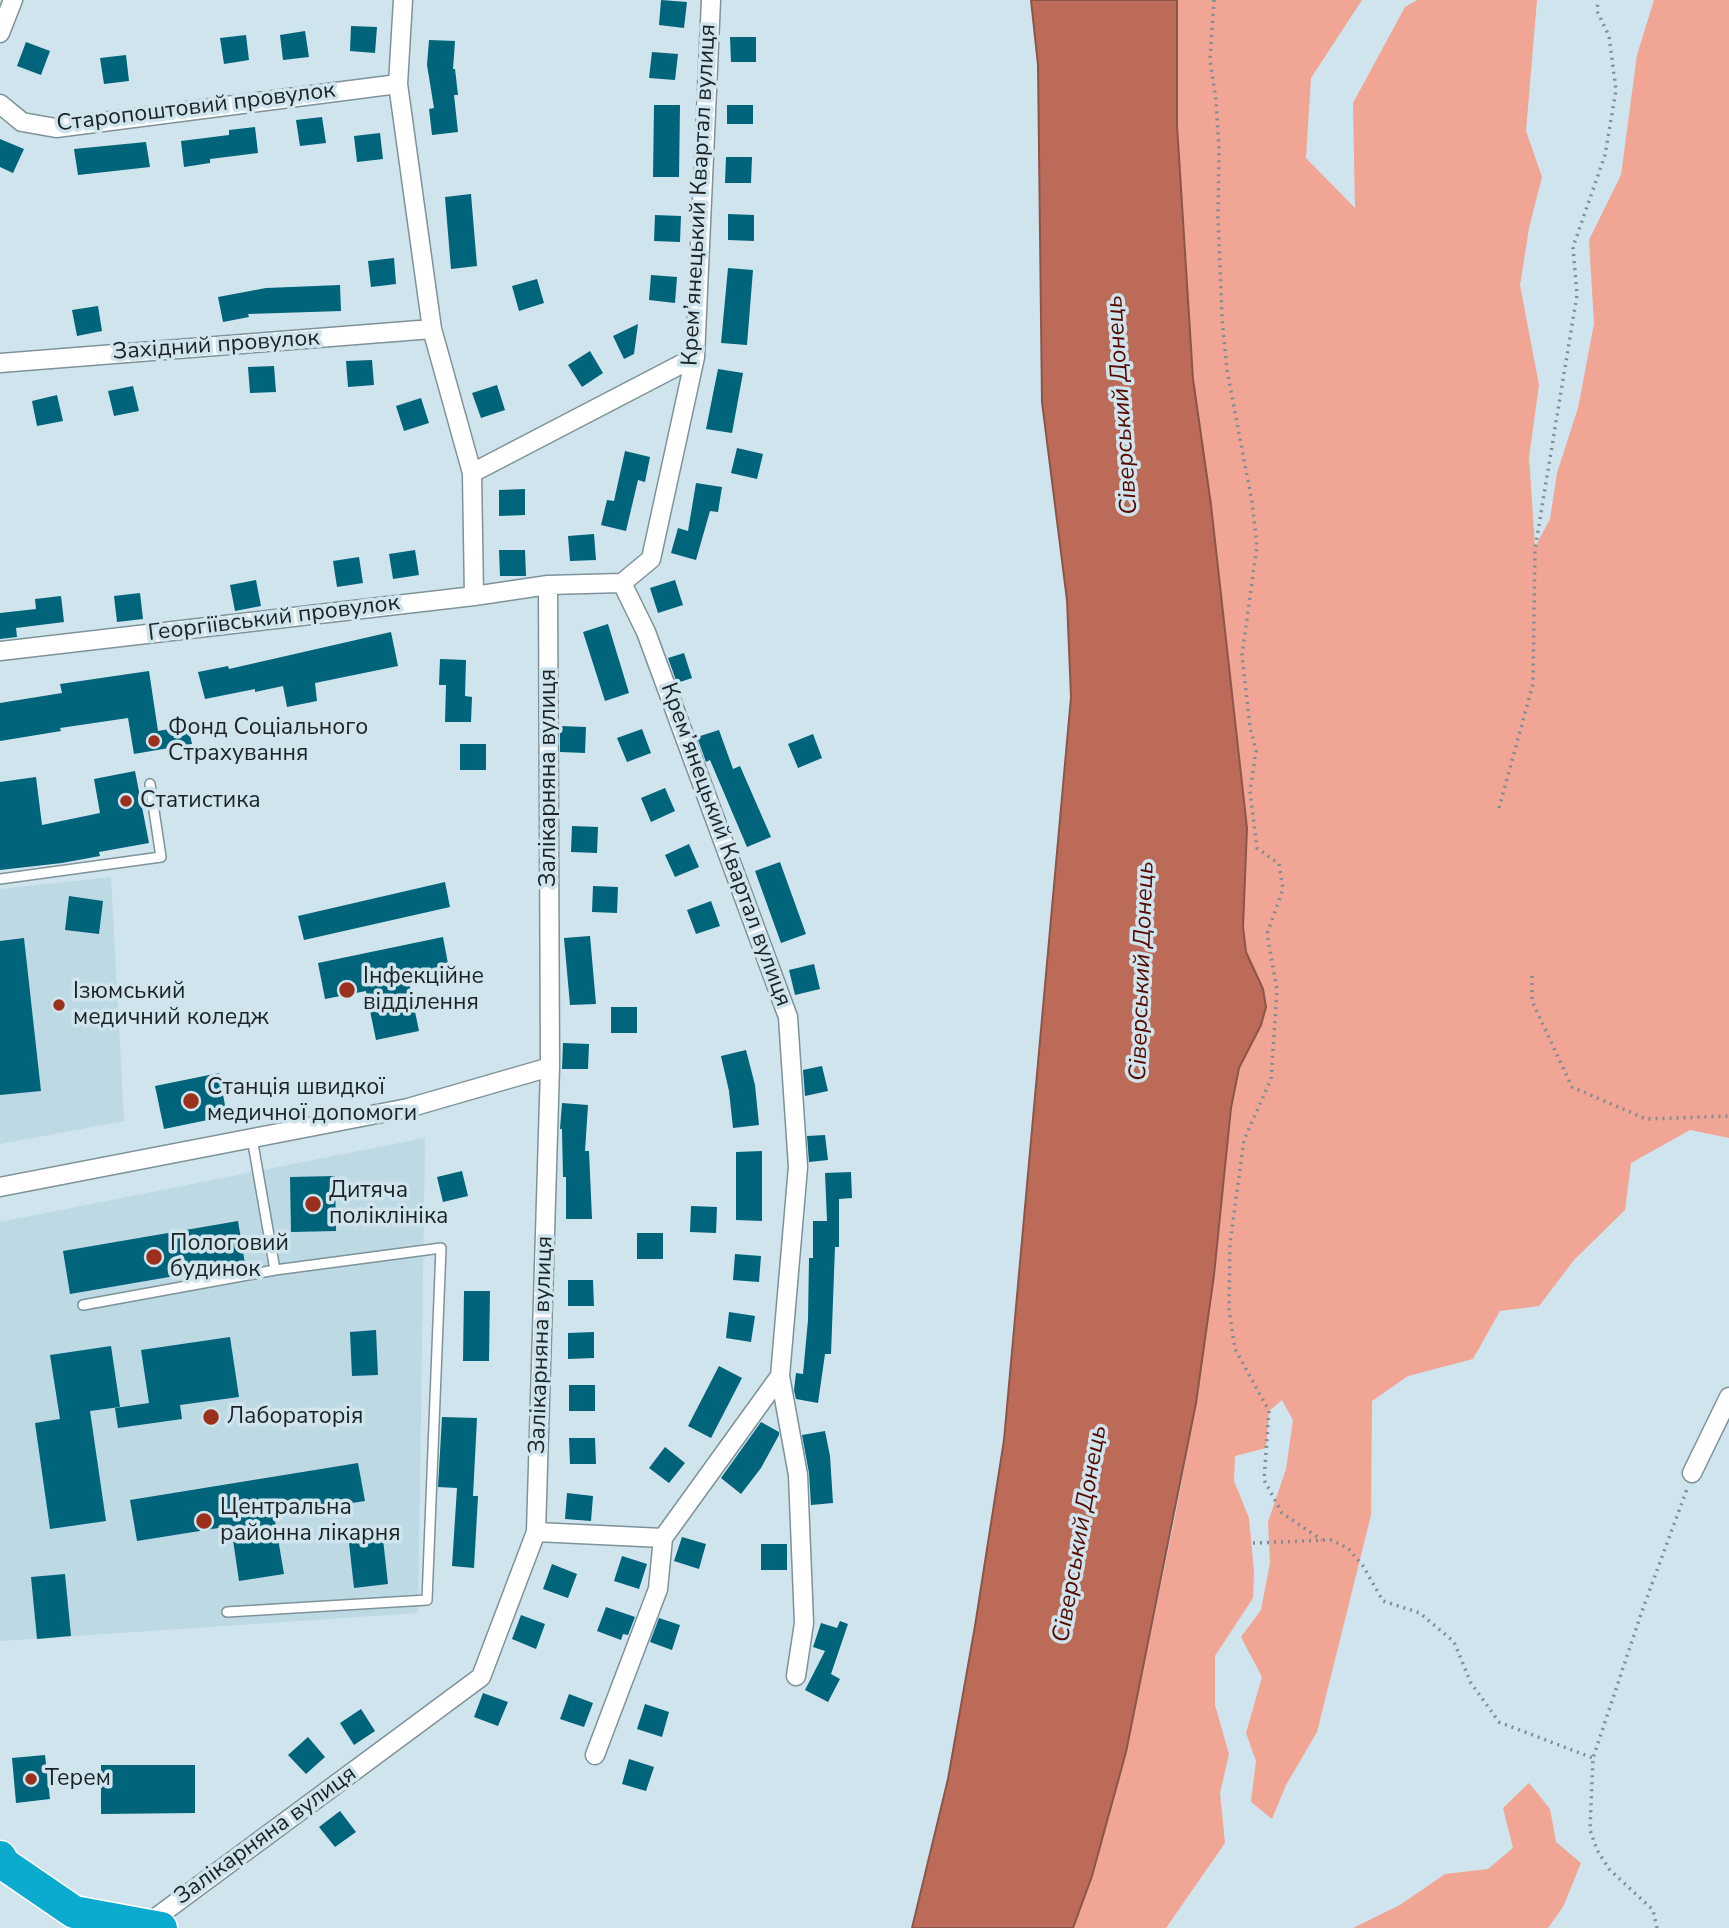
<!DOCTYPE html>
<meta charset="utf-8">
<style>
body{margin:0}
canvas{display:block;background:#cfe4ec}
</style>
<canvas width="1729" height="1928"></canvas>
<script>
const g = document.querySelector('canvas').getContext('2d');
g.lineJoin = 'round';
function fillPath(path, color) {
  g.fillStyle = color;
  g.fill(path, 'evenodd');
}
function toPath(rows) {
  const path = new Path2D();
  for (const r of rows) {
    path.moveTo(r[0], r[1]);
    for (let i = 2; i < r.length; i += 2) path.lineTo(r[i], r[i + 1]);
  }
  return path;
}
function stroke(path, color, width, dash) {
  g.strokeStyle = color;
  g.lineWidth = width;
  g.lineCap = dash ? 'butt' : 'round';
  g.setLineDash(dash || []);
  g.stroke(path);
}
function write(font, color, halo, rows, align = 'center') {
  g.font = font + ' "Nunito Sans",sans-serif';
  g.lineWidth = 7;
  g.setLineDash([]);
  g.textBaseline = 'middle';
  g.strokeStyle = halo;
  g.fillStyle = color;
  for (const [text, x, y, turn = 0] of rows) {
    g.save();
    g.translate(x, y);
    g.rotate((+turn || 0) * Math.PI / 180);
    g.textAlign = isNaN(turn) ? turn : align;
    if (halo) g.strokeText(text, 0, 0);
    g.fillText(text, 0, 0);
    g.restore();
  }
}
fillPath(toPath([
 [111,877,124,1121,0,1144,0,889],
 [425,1138,418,1613,0,1641,0,1222]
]), '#bcd9e4');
fillPath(toPath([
 [1177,0,1362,0,1311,78,1306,158,1355,208,1353,103,1405,7,1417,0,1537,0,1526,131,1542,177,1529,228,1520,285,1539,385,1529,457,1535,547,1550,519,1557,473,1578,408,1594,324,1589,240,1621,175,1637,55,1654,0,1729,0,1729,1138,1690,1130,1631,1163,1625,1210,1574,1260,1539,1306,1500,1311,1473,1359,1408,1376,1372,1401,1371,1515,1317,1732,1286,1785,1272,1819,1251,1802,1256,1761,1246,1733,1262,1677,1241,1637,1261,1610,1270,1563,1268,1522,1286,1469,1293,1420,1282,1400,1269,1411,1266,1448,1235,1456,1234,1481,1249,1518,1254,1572,1253,1598,1215,1656,1215,1705,1229,1754,1220,1793,1225,1843,1166,1928,1073,1928,1092,1876,1126,1752,1176,1512,1196,1403,1214,1275,1231,1108,1239,1068,1261,1025,1263,989,1246,952,1243,927,1247,828,1211,505,1193,379,1177,125],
 [1529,1783,1550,1809,1556,1842,1581,1863,1563,1907,1548,1928,1353,1928,1400,1905,1445,1874,1488,1869,1513,1848,1503,1808]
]), '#f1a594');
const water = toPath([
 [1031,0,1177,0,1177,125,1193,379,1211,505,1247,828,1243,927,1246,952,1263,989,1266,1007,1261,1025,1239,1068,1231,1108,1214,1275,1196,1403,1126,1752,1092,1876,1073,1928,912,1928,948,1779,975,1626,1004,1440,1071,697,1067,600,1042,402,1038,65,1031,0]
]);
fillPath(water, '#bc6b59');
stroke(water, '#8c5549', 2);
fillPath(toPath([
 [661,0,687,2,684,28,659,25],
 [351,26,377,27,375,53,350,51],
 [305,31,309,57,283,60,280,35],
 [246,35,249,60,224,64,220,38],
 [730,37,756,37,756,62,731,62],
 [429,40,455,41,453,69,455,69,458,95,454,95,458,132,432,135,429,109,434,108,427,65],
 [26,42,50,51,41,75,17,66],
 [652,52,678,54,675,80,649,78],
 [126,55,129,81,104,84,100,58],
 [654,105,680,105,679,177,653,177],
 [727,105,753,105,753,124,727,124],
 [322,117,326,143,300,146,296,120],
 [255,127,258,153,210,159,210,163,184,167,181,141,229,135,229,130],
 [380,133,383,159,357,162,354,136],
 [0,139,24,149,13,173,0,167],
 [146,142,150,167,78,175,74,149],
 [726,157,752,157,751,183,725,183],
 [471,194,477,266,451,269,445,197],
 [728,214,754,215,754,241,728,240],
 [655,215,681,216,680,242,654,241],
 [394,258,396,284,371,287,368,261],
 [728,268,753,270,747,345,721,343],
 [651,275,677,277,675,303,649,300],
 [537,279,544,303,519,311,512,286],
 [340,285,341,311,248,314,249,317,223,322,218,297,266,288],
 [98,306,102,331,77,336,72,310],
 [638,324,634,354,624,359,613,336],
 [590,351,603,373,582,387,568,365],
 [372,360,374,385,348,387,346,361],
 [274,366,276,392,250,393,248,367],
 [718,369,743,373,732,433,706,429],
 [497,385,505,410,481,418,472,393],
 [133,386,139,411,114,416,108,391],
 [57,395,63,421,37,426,32,401],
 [421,398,429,423,404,431,396,406],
 [737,448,763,454,757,479,731,473],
 [625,451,650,457,645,482,638,480,626,531,601,525,607,500,614,501],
 [696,483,722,487,718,512,710,511,696,560,671,553,678,528,688,531],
 [525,489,525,515,499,516,499,490],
 [594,534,596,560,570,561,568,536],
 [415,550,419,575,393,579,389,554],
 [499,550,525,550,526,576,500,576],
 [359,557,363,583,337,587,333,561],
 [256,580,261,606,235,611,230,585],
 [675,580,683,605,658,613,650,588],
 [140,593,143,619,117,622,114,596],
 [61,596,64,622,16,628,17,637,0,639,0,613,36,609,35,599],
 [608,624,629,693,605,701,583,632],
 [391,632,398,666,315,683,317,701,287,707,283,686,255,692,255,689,205,699,198,672,228,666,229,669],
 [684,653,692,678,677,683,668,658],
 [440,659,466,660,465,696,472,697,471,722,445,722,446,685,439,685],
 [149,671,158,731,188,726,192,744,134,754,128,718,60,728,61,731,0,741,0,703,62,693,60,684],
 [560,726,586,727,585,753,560,752],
 [642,729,651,753,627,762,617,738],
 [719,730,733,769,740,766,771,837,747,847,710,760,706,762,697,737],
 [813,734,822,758,798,768,788,744],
 [460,744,486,744,486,770,460,770],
 [135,771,149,843,99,852,100,856,62,863,0,870,0,782,36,777,42,825,100,813,94,779],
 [665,788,675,811,651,822,641,798],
 [572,826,598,827,597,853,571,852],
 [689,844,699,867,675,877,665,855],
 [780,862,806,934,781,943,755,871],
 [445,882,450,907,304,940,298,916],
 [593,886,618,887,617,913,592,912],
 [69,896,103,901,99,934,65,930],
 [711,901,720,926,696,934,687,910],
 [590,936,596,1004,570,1005,564,938],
 [443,937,449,969,408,977,419,1031,376,1040,366,991,325,999,318,963],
 [24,938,41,1091,0,1095,0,941],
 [814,964,820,989,795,995,789,970],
 [611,1007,637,1007,637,1033,611,1033],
 [563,1043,589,1044,588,1069,562,1069],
 [746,1050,755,1085,759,1125,733,1128,729,1091,721,1056],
 [822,1066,828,1091,805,1096,803,1070],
 [219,1073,227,1116,164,1129,155,1086],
 [562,1103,588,1105,585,1151,589,1151,592,1219,566,1219,566,1177,563,1177,562,1129,560,1129],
 [825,1135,828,1160,809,1162,807,1136],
 [762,1151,762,1221,736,1220,736,1152],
 [462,1171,468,1196,443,1202,437,1177],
 [851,1172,852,1198,839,1199,839,1247,835,1247,831,1354,825,1354,818,1403,796,1399,794,1390,796,1373,803,1374,808,1320,809,1258,813,1258,813,1221,827,1221,825,1173],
 [335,1176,336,1231,291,1232,290,1177],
 [691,1206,717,1207,716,1233,690,1232],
 [238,1221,245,1264,70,1294,63,1251],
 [637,1233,663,1233,663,1259,637,1259],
 [735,1254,761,1256,759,1282,733,1280],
 [568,1280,593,1280,594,1306,568,1306],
 [464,1291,490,1291,489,1361,463,1361],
 [729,1312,755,1316,751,1342,726,1338],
 [376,1330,378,1375,352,1376,350,1332],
 [594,1332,594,1358,568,1359,568,1333],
 [230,1337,239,1397,180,1405,182,1419,118,1428,115,1408,149,1403,141,1350],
 [111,1346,120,1407,90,1411,106,1521,50,1529,35,1423,60,1419,50,1355],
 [719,1366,742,1378,711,1438,688,1426],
 [569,1385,595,1385,595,1411,569,1411],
 [442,1417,477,1418,473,1496,478,1496,474,1568,452,1566,457,1488,438,1487],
 [761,1422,779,1432,779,1435,761,1468,741,1494,721,1478],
 [825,1431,830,1456,833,1503,811,1505,809,1473,802,1435],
 [569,1438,595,1438,596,1464,570,1464],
 [665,1447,685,1463,669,1483,649,1468],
 [358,1463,365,1501,274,1515,284,1574,239,1581,231,1526,137,1541,130,1500],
 [567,1493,593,1496,591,1521,565,1519],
 [682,1537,706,1544,699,1569,674,1561],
 [383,1539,388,1584,354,1588,349,1543],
 [761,1544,787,1544,787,1570,761,1570],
 [622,1556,647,1564,639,1589,614,1581],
 [552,1564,577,1574,568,1598,543,1589],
 [65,1574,71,1636,37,1639,31,1577],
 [606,1607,635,1617,628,1635,623,1634,621,1640,597,1631],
 [521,1615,545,1624,536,1649,512,1639],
 [659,1618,680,1625,672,1650,650,1642],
 [840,1621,848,1624,831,1674,840,1679,828,1702,805,1690,825,1651,813,1647,821,1623,837,1628],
 [483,1693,508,1702,498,1726,474,1717],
 [569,1694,593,1703,584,1727,560,1719],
 [645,1704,669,1712,662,1737,637,1729],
 [361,1709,375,1731,354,1745,340,1723],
 [308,1737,325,1757,306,1774,288,1755],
 [45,1755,50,1799,16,1803,12,1758],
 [629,1759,654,1767,646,1791,622,1784],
 [101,1765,195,1765,195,1813,101,1814],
 [340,1811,356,1832,335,1847,319,1827]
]), '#00647b');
const lane = toPath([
 [0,879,161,857,150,784],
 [83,1305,275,1270,252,1138],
 [227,1612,427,1600,441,1248,275,1270]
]);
const street = toPath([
 [403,0,398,84,432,329,472,473,474,596],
 [0,33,13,0],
 [0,104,22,122,56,128,398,84],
 [0,363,432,329],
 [472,473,695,357],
 [0,651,474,596,548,585,622,583,651,559,695,357,711,0],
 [0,1187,408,1108,550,1067],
 [780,1376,798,1475,804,1623,796,1676],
 [1692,1473,1729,1397],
 [536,1532,663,1538,780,1376,798,1167,788,1017,646,632,622,583],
 [595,1755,658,1589,663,1538],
 [146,1925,481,1677,536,1532,550,1067,548,585]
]);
const highway = toPath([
 [0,1857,4,1864,74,1912,161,1928]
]);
stroke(lane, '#7e9299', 12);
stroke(street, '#7e9299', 21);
stroke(highway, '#fff', 35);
stroke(toPath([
 [1214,0,1210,60,1216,100,1219,150,1218,217,1222,318,1227,370,1252,502,1257,546,1242,655,1250,727,1256,751,1250,791,1257,848,1279,864,1283,889,1267,934,1277,990,1271,1079,1244,1140,1230,1243,1229,1310,1235,1349,1269,1411,1264,1480,1282,1513,1322,1540],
 [1499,808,1533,684,1535,549,1577,295,1573,247,1605,155,1616,90,1609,36,1597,11,1598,0],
 [1532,976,1532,1001,1572,1087,1646,1119,1729,1116],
 [1253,1543,1331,1540,1348,1548,1363,1566,1383,1601,1420,1613,1454,1642,1471,1683,1499,1722,1593,1758],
 [1657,1928,1653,1910,1609,1869,1597,1850,1590,1830,1593,1758,1642,1611,1687,1489]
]), '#7e8e93', 3.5, [2, 5]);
stroke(lane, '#fff', 9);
stroke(street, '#fff', 18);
stroke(highway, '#0baacf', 32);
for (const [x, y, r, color] of [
 [154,741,7,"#9b311d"],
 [126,801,7,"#9b311d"],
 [347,990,9,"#9b311d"],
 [59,1005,7,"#9b311d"],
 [191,1101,9,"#9b311d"],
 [313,1204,9,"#9b311d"],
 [154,1257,9,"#9b311d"],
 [211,1417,9,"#9b311d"],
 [204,1521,9,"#9b311d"],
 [31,1779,7,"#9b311d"]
]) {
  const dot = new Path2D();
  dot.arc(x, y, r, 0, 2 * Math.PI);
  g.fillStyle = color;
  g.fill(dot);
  stroke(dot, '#cfe4ec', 2.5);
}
write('23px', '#1b2325', '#cfe4ec', [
 ["Старопоштовий провулок",196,108,-7],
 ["Крем’янецький Квартал вулиця",700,195,-87],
 ["Західний провулок",216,346,-4],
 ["Георгіївський провулок",274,619,-7],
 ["Залікарняна вулиця",549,778,-90],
 ["Крем’янецький Квартал вулиця",725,845,70],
 ["Залікарняна вулиця",542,1345,-88],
 ["Залікарняна вулиця",266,1836,-36]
]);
write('23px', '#1b2325', '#cfe4ec', [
 ["Фонд Соцiального",168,728],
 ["Страхування",168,754],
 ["Статистика",140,801],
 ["Інфекційне",363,977],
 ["відділення",363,1003],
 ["Ізюмський",73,992],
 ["медичний коледж",73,1018],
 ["Станція швидкої",207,1088],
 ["медичної допомоги",207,1114],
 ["Дитяча",329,1191],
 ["поліклініка",329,1217],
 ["Пологовий",170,1244],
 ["будинок",170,1270],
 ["Лабораторія",227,1417],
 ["Центральна",220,1508],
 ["районна лікарня",220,1534],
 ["Терем",45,1779]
], 'left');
write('italic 24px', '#570a00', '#cfe4ec', [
 ["Сіверський Донець",1123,405,-94],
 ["Сіверський Донець",1143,971,-88],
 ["Сіверський Донець",1081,1534,-80]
]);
</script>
